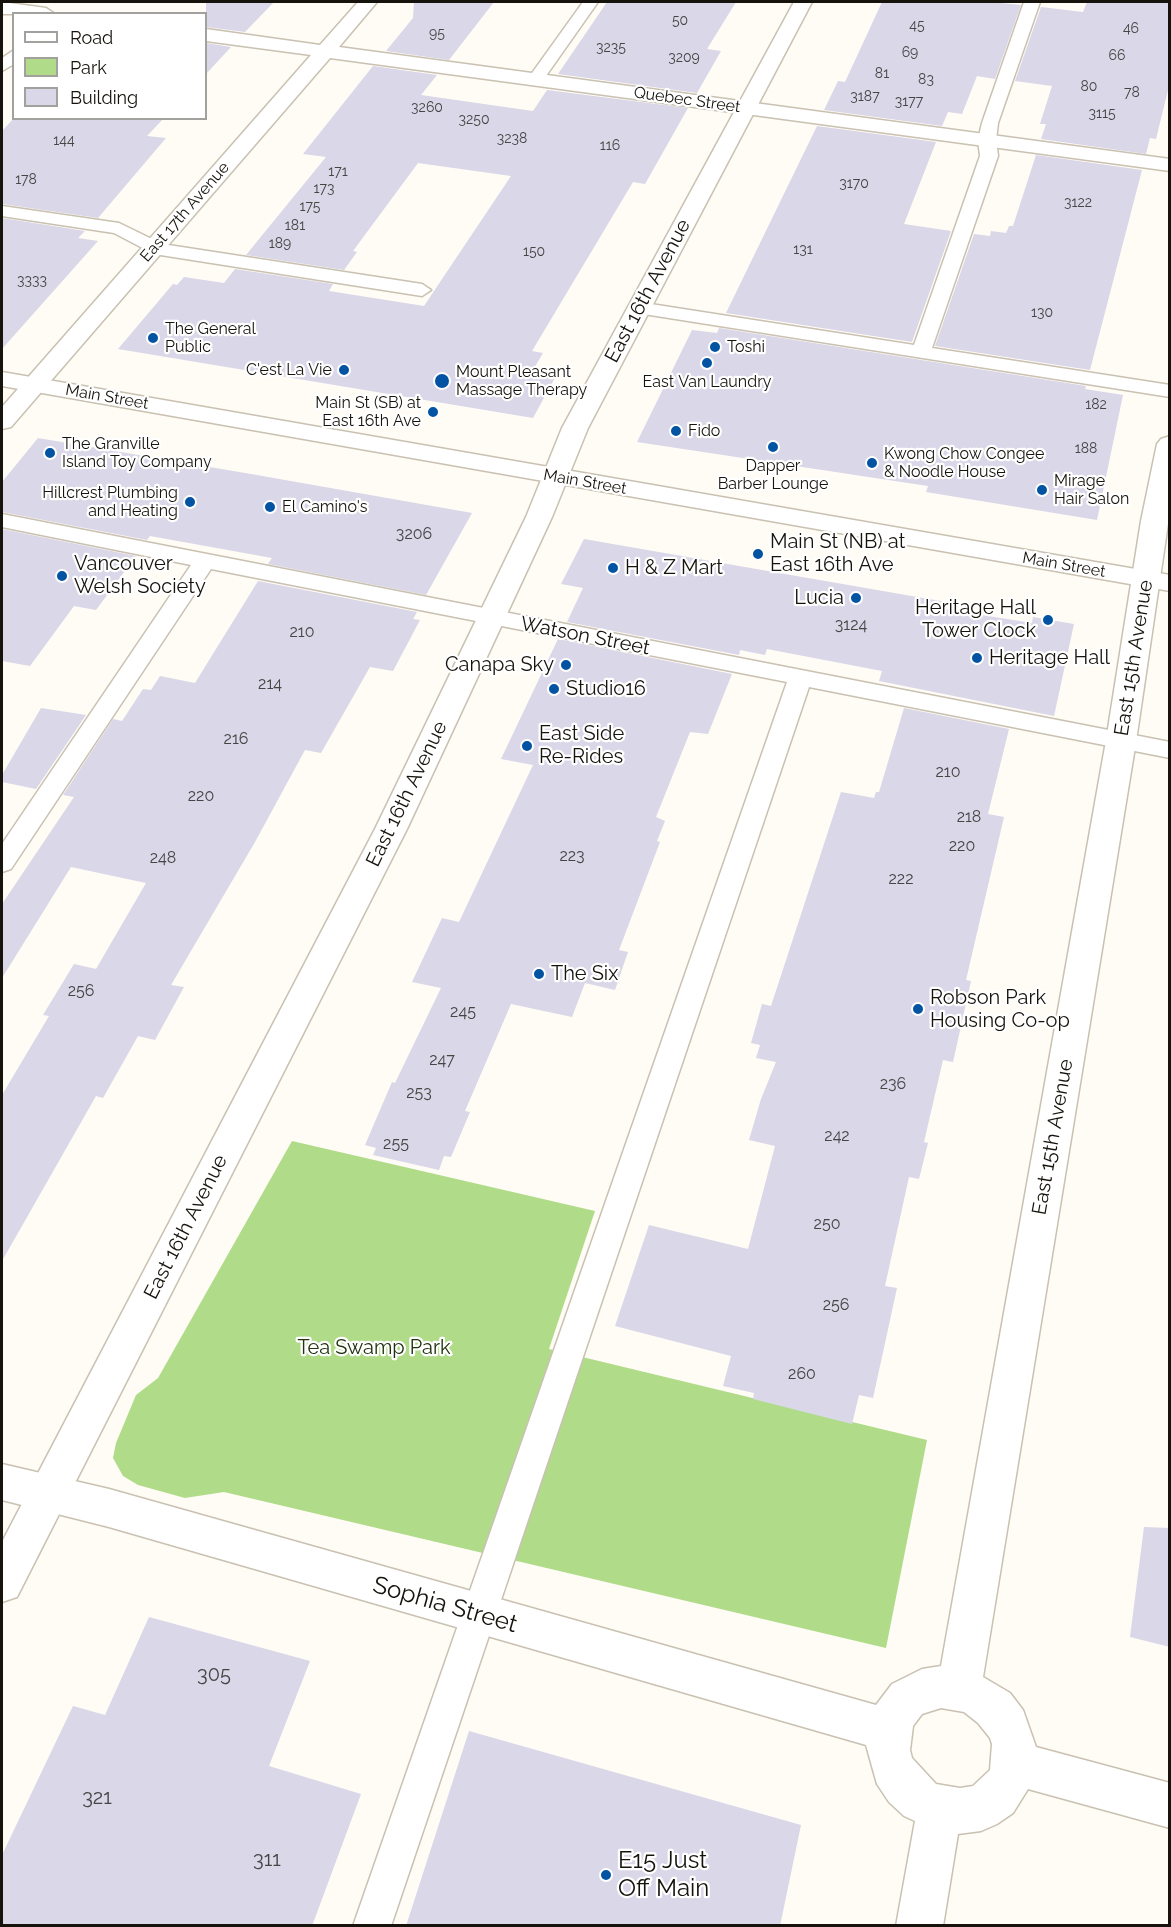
<!DOCTYPE html>
<style>
body{margin:0}
#map{position:relative;width:1171px;height:1927px;overflow:hidden;background:#fffbf5;font-family:Raleway,sans-serif}
canvas{display:block}
.frame{position:absolute;inset:0;border:3px solid #16130d;pointer-events:none}
.legend{position:absolute;left:12px;top:12px;width:195px;height:108px;box-sizing:border-box;background:#fff;border:2px solid #a2a19e;margin:0;padding:8px 10px;list-style:none;font-size:18px;color:#16130d}
.legend li{display:flex;align-items:center;gap:12px;height:30px}
.legend b{width:30px;border:2px solid #a2a19e}
</style>
<div id="map">
<canvas width="1171" height="1927"></canvas>
<div class="frame"></div>
<ul class="legend">
<li><b style="height:8px;background:#fff"></b>Road</li>
<li><b style="height:16px;background:#b0dc8a"></b>Park</li>
<li><b style="height:16px;background:#d9d7e8"></b>Building</li>
</ul>
</div>
<script>
const g = document.querySelector('canvas').getContext('2d');
g.lineJoin = 'round';
function fillPath(path, color) {
  g.fillStyle = color;
  g.fill(path, 'evenodd');
}
function toPath(rows) {
  const path = new Path2D();
  for (const r of rows) {
    path.moveTo(r[0], r[1]);
    for (let i = 2; i < r.length; i += 2) path.lineTo(r[i], r[i + 1]);
  }
  return path;
}
function stroke(path, color, width, dash) {
  g.strokeStyle = color;
  g.lineWidth = width;
  g.lineCap = dash ? 'butt' : 'round';
  g.setLineDash(dash || []);
  g.stroke(path);
}
function write(font, color, halo, rows, align = 'center') {
  g.font = font + ' Raleway,sans-serif';
  g.lineWidth = 4.5;
  g.setLineDash([]);
  g.textBaseline = 'middle';
  g.strokeStyle = halo;
  g.fillStyle = color;
  for (const [text, x, y, turn = 0] of rows) {
    g.save();
    g.translate(x, y);
    g.rotate((+turn || 0) * Math.PI / 180);
    g.textAlign = isNaN(turn) ? turn : align;
    if (halo) g.strokeText(text, 0, 0);
    g.fillText(text, 0, 0);
    g.restore();
  }
}
fillPath(toPath([
 [292,1141,595,1211,549,1349,927,1440,886,1648,224,1492,185,1498,138,1485,123,1476,113,1458,116,1443,136,1395,158,1378]
]), '#b0dc8a');
fillPath(toPath([
 [206,2,274,2,245,32,206,27],
 [414,2,494,2,449,60,386,51,413,18],
 [607,2,736,2,707,49,721,51,697,93,558,74],
 [882,2,990,2,1021,5,995,79,977,76,962,114,948,112,942,126,824,110,838,81,845,82],
 [1087,2,1170,2,1170,82,1156,139,1150,138,1146,154,1041,139,1046,124,1040,124,1052,86,1015,81,1041,7,1083,12],
 [206,43,231,47,206,74],
 [373,66,437,75,421,95,533,111,547,90,688,108,645,184,633,182,532,351,543,353,533,370,557,374,533,418,118,349,173,284,177,285,184,277,224,283,235,269,333,284,329,291,424,306,511,176,418,163,353,251,357,252,344,270,246,255,326,157,303,154],
 [14,118,164,118,147,136,166,138,98,218,2,204,2,131],
 [817,126,936,142,904,224,951,231,912,342,726,313],
 [1036,155,1142,170,1090,370,935,346,974,234,990,236,991,231,1006,233,1009,226,1013,226],
 [2,218,85,231,78,238,98,241,2,349],
 [719,328,1086,386,1085,389,1123,395,1097,520,926,492,928,486,637,442,692,330,717,333],
 [38,438,251,474,472,513,426,595,268,564,272,558,150,536,147,540,2,512,2,482],
 [2,529,136,556,96,610,74,606,30,666,2,661],
 [584,539,946,602,944,609,1032,623,1033,617,1074,624,1054,716,879,681,882,671,767,649,765,655,740,650,739,655,567,622,583,588,561,584],
 [258,581,417,612,413,619,420,620,393,671,370,667,321,753,305,750,255,842,171,985,184,987,155,1040,138,1036,103,1098,96,1096,2,1261,2,1095,49,1016,43,1015,74,964,96,969,146,883,71,867,2,978,2,904,74,797,63,795,113,719,122,721,143,689,151,690,160,676,195,683],
 [558,639,732,674,708,734,690,732,656,817,665,821,657,841,660,842,619,950,628,952,615,990,585,983,572,1017,511,1004,465,1111,470,1112,451,1157,444,1156,439,1170,373,1155,376,1148,365,1145,392,1082,395,1083,441,988,412,982,442,918,459,922,533,765,501,759],
 [41,708,86,715,36,789,2,782,2,775],
 [904,708,1009,729,988,814,1004,817,966,980,971,981,953,1062,943,1060,924,1142,928,1143,919,1179,909,1177,885,1286,897,1288,873,1398,859,1395,852,1424,753,1399,754,1393,723,1386,731,1356,615,1326,649,1225,748,1249,775,1146,749,1140,761,1099,776,1062,756,1058,760,1045,751,1043,762,1004,771,1006,841,792,874,798,876,792,879,792],
 [1144,1527,1170,1528,1170,1647,1130,1637],
 [149,1617,310,1661,269,1766,361,1794,312,1926,2,1926,2,1855,73,1706,105,1715],
 [469,1731,801,1825,780,1926,406,1926]
]), '#d9d7e8');
const service = toPath([
 [583,2,598,2,541,83,529,83,527,80,583,2],
 [1024,2,1040,2,998,123,996,140,998,156,932,348,1170,385,1170,397,631,312,628,308,631,304,638,302,914,345,980,156,978,140,982,123,1024,2],
 [14,50,14,64,2,71,2,58,14,50],
 [2,206,119,223,162,244,422,284,431,290,422,296,154,254,114,233,2,216,2,206],
 [2,514,1170,742,1170,758,809,687,391,1926,353,1926,787,682,211,569,11,869,2,872,2,844,191,565,2,527,2,514]
]);
const minor = toPath([
 [2,2,46,8,55,14,2,14,2,2],
 [358,2,377,2,339,47,1170,159,1170,171,330,58,11,427,2,429,2,407,311,55,206,41,206,29,320,45,358,2],
 [1170,436,1170,510,1136,741,983,1677,1010,1693,1023,1710,1036,1747,1170,1783,1170,1828,1028,1789,1013,1813,997,1824,981,1831,958,1834,943,1926,896,1926,915,1821,904,1816,889,1802,877,1784,866,1745,109,1527,2,1500,2,1464,109,1489,876,1705,892,1684,922,1669,941,1666,1106,741,1141,521,1157,444,1161,439,1170,436],
 [941,1708,964,1712,978,1723,990,1738,992,1744,990,1770,973,1786,960,1788,936,1784,912,1758,910,1750,913,1726,922,1714,941,1708]
]);
const tertiary = toPath([
 [794,2,812,2,588,428,552,517,407,829,17,1597,2,1602,2,1542,375,829,526,517,562,428,794,2]
]);
const secondary = toPath([
 [2,372,1170,575,1170,591,2,386,2,372]
]);
stroke(service, '#c9c1b1', 3);
stroke(minor, '#c9c1b1', 3);
stroke(tertiary, '#c9c1b1', 3);
stroke(secondary, '#c9c1b1', 3);
fillPath(service, '#fff');
fillPath(minor, '#fff');
fillPath(tertiary, '#fff');
fillPath(secondary, '#fff');
for (const [x, y, r, color] of [
 [153,338,6,"#0254a3"],
 [715,347,6,"#0254a3"],
 [707,363,6,"#0254a3"],
 [344,370,6,"#0254a3"],
 [442,381,8,"#0254a3"],
 [433,412,6,"#0254a3"],
 [676,431,6,"#0254a3"],
 [773,447,6,"#0254a3"],
 [50,453,6,"#0254a3"],
 [872,463,6,"#0254a3"],
 [1042,490,6,"#0254a3"],
 [190,502,6,"#0254a3"],
 [270,507,6,"#0254a3"],
 [758,554,6,"#0254a3"],
 [613,568,6,"#0254a3"],
 [62,576,6,"#0254a3"],
 [856,598,6,"#0254a3"],
 [1048,620,6,"#0254a3"],
 [977,658,6,"#0254a3"],
 [566,665,6,"#0254a3"],
 [554,689,6,"#0254a3"],
 [527,746,6,"#0254a3"],
 [539,974,6,"#0254a3"],
 [918,1009,6,"#0254a3"],
 [606,1875,6,"#0254a3"]
]) {
  const dot = new Path2D();
  dot.arc(x, y, r, 0, 2 * Math.PI);
  g.fillStyle = color;
  g.fill(dot);
  stroke(dot, '#fff', 2);
}
write('14px', '#474444', null, [
 ["50",680,21],
 ["45",917,26],
 ["46",1131,29],
 ["95",437,34],
 ["3235",611,48],
 ["69",910,53],
 ["66",1117,56],
 ["3209",684,58],
 ["81",882,74],
 ["83",926,80],
 ["80",1089,87],
 ["78",1132,93],
 ["3187",865,97],
 ["3177",909,102],
 ["3260",427,108],
 ["3115",1102,114],
 ["3250",474,120],
 ["3238",512,139],
 ["144",64,141],
 ["116",610,146],
 ["171",338,172],
 ["178",26,180],
 ["3170",854,184],
 ["173",324,189],
 ["3122",1078,203],
 ["175",310,207],
 ["181",295,226],
 ["189",280,244],
 ["131",803,250],
 ["150",534,252],
 ["3333",32,281],
 ["130",1042,313],
 ["182",1096,405],
 ["188",1086,449]
]);
write('16px', '#16130d', '#fff', [
 ["Quebec Street",687,100,8],
 ["East 17th Avenue",185,212,-49],
 ["Main Street",107,397,10],
 ["Main Street",585,482,10],
 ["Main Street",1064,565,10]
]);
write('16px', '#16130d', '#fff', [
 ["The General",165,329],
 ["Public",165,347],
 ["Toshi",727,347],
 ["C'est La Vie",332,370,"right"],
 ["Mount Pleasant",456,372],
 ["Massage Therapy",456,390],
 ["East Van Laundry",707,382,"center"],
 ["Main St (SB) at",421,403,"right"],
 ["East 16th Ave",421,421,"right"],
 ["Fido",688,431],
 ["The Granville",62,444],
 ["Island Toy Company",62,462],
 ["Kwong Chow Congee",884,454],
 ["& Noodle House",884,472],
 ["Dapper",773,466,"center"],
 ["Barber Lounge",773,484,"center"],
 ["Mirage",1054,481],
 ["Hair Salon",1054,499],
 ["Hillcrest Plumbing",178,493,"right"],
 ["and Heating",178,511,"right"],
 ["El Camino's",282,507]
], 'left');
write('16px', '#474444', null, [
 ["3206",414,534],
 ["3124",851,625],
 ["210",302,632],
 ["214",270,684],
 ["216",236,739],
 ["210",948,772],
 ["220",201,796],
 ["218",969,817],
 ["220",962,846],
 ["223",572,856],
 ["248",163,858],
 ["222",901,879],
 ["256",81,991],
 ["245",463,1012],
 ["247",442,1060],
 ["236",893,1084],
 ["253",419,1093],
 ["242",837,1136],
 ["255",396,1144],
 ["250",827,1224],
 ["256",836,1305],
 ["260",802,1374]
]);
write('20px', '#16130d', '#fff', [
 ["East 16th Avenue",648,291,-62],
 ["Watson Street",585,636,11],
 ["East 15th Avenue",1134,658,-81],
 ["East 16th Avenue",407,794,-64],
 ["East 15th Avenue",1053,1137,-80],
 ["East 16th Avenue",186,1227,-63]
]);
write('20px', '#16130d', '#fff', [
 ["Main St (NB) at",770,542],
 ["East 16th Ave",770,565],
 ["Vancouver",74,564],
 ["Welsh Society",74,587],
 ["H & Z Mart",625,568],
 ["Lucia",844,598,"right"],
 ["Heritage Hall",1036,608,"right"],
 ["Tower Clock",1036,631,"right"],
 ["Heritage Hall",989,658],
 ["Canapa Sky",554,665,"right"],
 ["Studio16",566,689],
 ["East Side",539,734],
 ["Re-Rides",539,757],
 ["The Six",551,974],
 ["Robson Park",930,998],
 ["Housing Co-op",930,1021]
], 'left');
write('20px', '#20320e', '#fff', [
 ["Tea Swamp Park",374,1348]
]);
write('20px', '#474444', null, [
 ["305",214,1675],
 ["321",97,1798],
 ["311",267,1860]
]);
write('24px', '#16130d', '#fff', [
 ["Sophia Street",445,1605,16]
]);
write('24px', '#16130d', '#fff', [
 ["E15 Just",618,1861],
 ["Off Main",618,1889]
], 'left');
</script>
